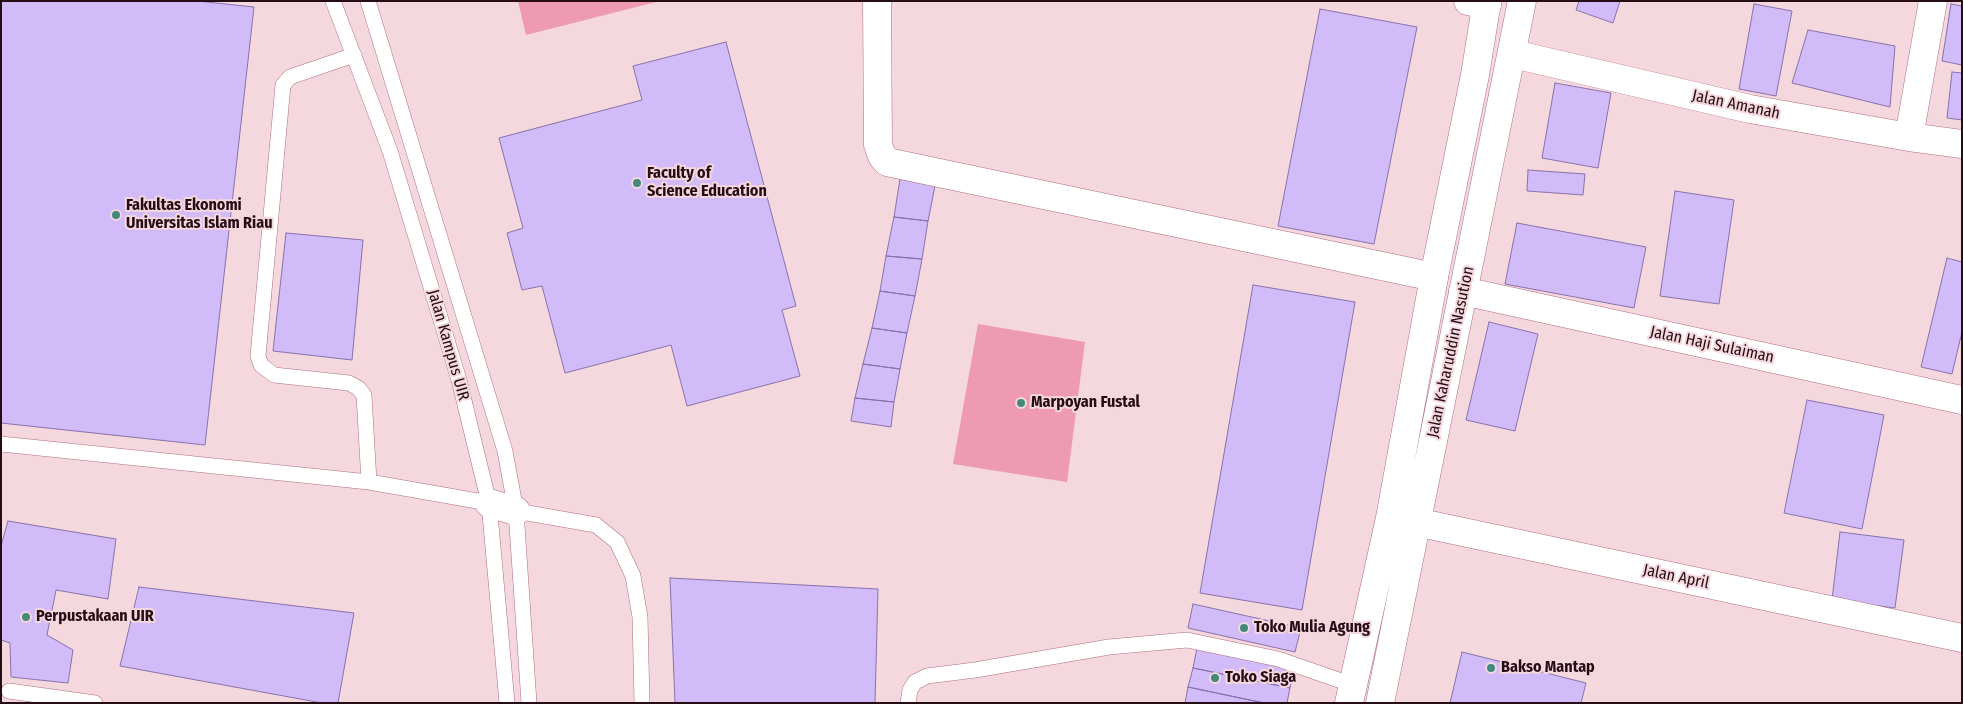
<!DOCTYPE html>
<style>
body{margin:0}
#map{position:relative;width:1963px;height:704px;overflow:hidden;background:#f5d7de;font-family:"Fira Sans Condensed",sans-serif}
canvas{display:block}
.frame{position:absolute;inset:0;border:2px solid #260d15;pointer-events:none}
</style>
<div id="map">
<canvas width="1963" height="704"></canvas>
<div class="frame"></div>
</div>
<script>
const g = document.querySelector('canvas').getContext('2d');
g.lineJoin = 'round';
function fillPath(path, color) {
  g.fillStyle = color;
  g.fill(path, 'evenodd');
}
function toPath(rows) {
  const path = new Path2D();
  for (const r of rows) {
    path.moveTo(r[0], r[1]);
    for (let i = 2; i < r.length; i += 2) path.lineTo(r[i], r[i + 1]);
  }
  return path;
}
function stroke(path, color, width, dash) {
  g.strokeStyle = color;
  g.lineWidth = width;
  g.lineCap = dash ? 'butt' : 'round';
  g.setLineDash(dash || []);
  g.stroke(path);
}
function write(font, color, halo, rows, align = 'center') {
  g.font = font + ' "Fira Sans Condensed",sans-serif';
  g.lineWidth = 4;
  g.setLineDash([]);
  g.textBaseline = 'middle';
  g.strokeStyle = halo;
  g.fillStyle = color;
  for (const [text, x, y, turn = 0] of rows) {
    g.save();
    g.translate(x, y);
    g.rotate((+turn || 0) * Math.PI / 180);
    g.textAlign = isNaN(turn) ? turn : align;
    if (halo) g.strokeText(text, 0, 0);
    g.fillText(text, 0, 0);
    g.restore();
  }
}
fillPath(toPath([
 [518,1,660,1,526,35],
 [978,324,1085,342,1067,482,953,464]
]), '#ee9ab2');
const building = toPath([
 [1,1,197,1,254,7,205,445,1,423,1,1],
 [1579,1,1620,1,1613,23,1576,10,1579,1],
 [1754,4,1792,11,1776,96,1739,89,1754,4],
 [1951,4,1962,6,1962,65,1942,61,1951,4],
 [1320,9,1417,27,1374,244,1278,226,1320,9],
 [1808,30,1895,46,1890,107,1792,83,1808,30],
 [726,42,796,306,782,310,800,376,687,406,671,345,565,373,542,286,522,290,507,233,523,228,499,138,642,100,633,66,726,42],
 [1952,72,1962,73,1962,120,1947,118,1952,72],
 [1555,83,1611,93,1598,168,1542,158,1555,83],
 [1528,170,1585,174,1583,195,1527,191,1528,170],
 [900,179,935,186,928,221,894,217,900,179],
 [1675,191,1734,200,1719,304,1660,296,1675,191],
 [894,217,928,221,922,259,886,256,894,217],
 [1517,223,1646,247,1634,308,1505,284,1517,223],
 [286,233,363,240,352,360,273,351,286,233],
 [886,256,922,259,915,296,880,291,886,256],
 [1947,258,1962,262,1962,332,1952,374,1921,367,1947,258],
 [1253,285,1355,302,1302,610,1200,593,1253,285],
 [880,291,915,296,907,333,872,328,880,291],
 [1489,322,1538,334,1515,431,1466,420,1489,322],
 [872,328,907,333,900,369,863,364,872,328],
 [863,364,900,369,894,402,855,398,863,364],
 [855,398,894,402,891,427,851,421,855,398],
 [1807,400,1884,415,1862,529,1784,513,1807,400],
 [8,521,116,539,108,599,56,590,47,635,73,650,68,683,11,677,10,643,1,640,1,546,8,521],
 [1840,532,1904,540,1895,608,1832,600,1840,532],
 [670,578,878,589,875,703,675,703,670,578],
 [139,587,354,613,338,703,322,703,120,666,139,587],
 [1193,604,1301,628,1295,652,1188,628,1193,604],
 [1197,648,1294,668,1290,688,1193,668,1197,648],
 [1462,652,1586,683,1581,703,1450,703,1462,652],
 [1193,668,1290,688,1287,703,1264,703,1188,687,1193,668],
 [1188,687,1264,703,1185,703,1188,687]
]);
fillPath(building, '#d1bbf8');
stroke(building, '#8772ab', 1);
const lane = toPath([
 [333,1,390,151,459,380,489,503,507,703],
 [368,1,505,451,516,511,529,703],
 [354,55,290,77,283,85,258,356,261,365,274,375,349,383,358,388,364,395,369,482],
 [1,444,369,482,489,503],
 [516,511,596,525,617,542,633,576,640,617,642,703],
 [9,691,95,703],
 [908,703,910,690,915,682,927,676,975,670,1109,647,1187,640,1278,659,1353,685]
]);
const street = toPath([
 [877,1,878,145,882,156,887,162,1434,277],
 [1468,1,1487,5],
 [1513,54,1750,109,1909,137,1962,144],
 [1909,137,1933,1],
 [1463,291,1962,400],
 [489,503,516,511],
 [1394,519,1416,522,1962,638]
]);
const highway = toPath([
 [1349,703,1390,518,1434,277,1475,75,1487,1],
 [1380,703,1522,1]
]);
stroke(lane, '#b06d81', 16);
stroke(street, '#b06d81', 29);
stroke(highway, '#b06d81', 29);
stroke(lane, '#fff', 15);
stroke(street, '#fff', 28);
stroke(highway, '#fff', 28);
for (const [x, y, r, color] of [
 [637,183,5,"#45897d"],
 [116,215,5,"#45897d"],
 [1021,403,5,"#45897d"],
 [26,617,5,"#45897d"],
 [1244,628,5,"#45897d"],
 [1491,668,5,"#45897d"],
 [1215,678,5,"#45897d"]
]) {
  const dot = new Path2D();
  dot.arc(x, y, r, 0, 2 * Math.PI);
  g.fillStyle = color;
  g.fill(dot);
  stroke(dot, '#f5d7de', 2);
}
write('16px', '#260d15', '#f5d7de', [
 ["Jalan Amanah",1736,105,12],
 ["Jalan Kampus UIR",448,345,74],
 ["Jalan Haji Sulaiman",1712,345,12],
 ["Jalan Kaharuddin Nasution",1451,352,-78],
 ["Jalan April",1676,577,12]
]);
write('bold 16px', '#260d15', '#f5d7de', [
 ["Faculty of",647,174],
 ["Science Education",647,192],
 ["Fakultas Ekonomi",126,206],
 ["Universitas Islam Riau",126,224],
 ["Marpoyan Fustal",1031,403],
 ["Perpustakaan UIR",36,617],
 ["Toko Mulia Agung",1254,628],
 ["Bakso Mantap",1501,668],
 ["Toko Siaga",1225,678]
], 'left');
</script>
